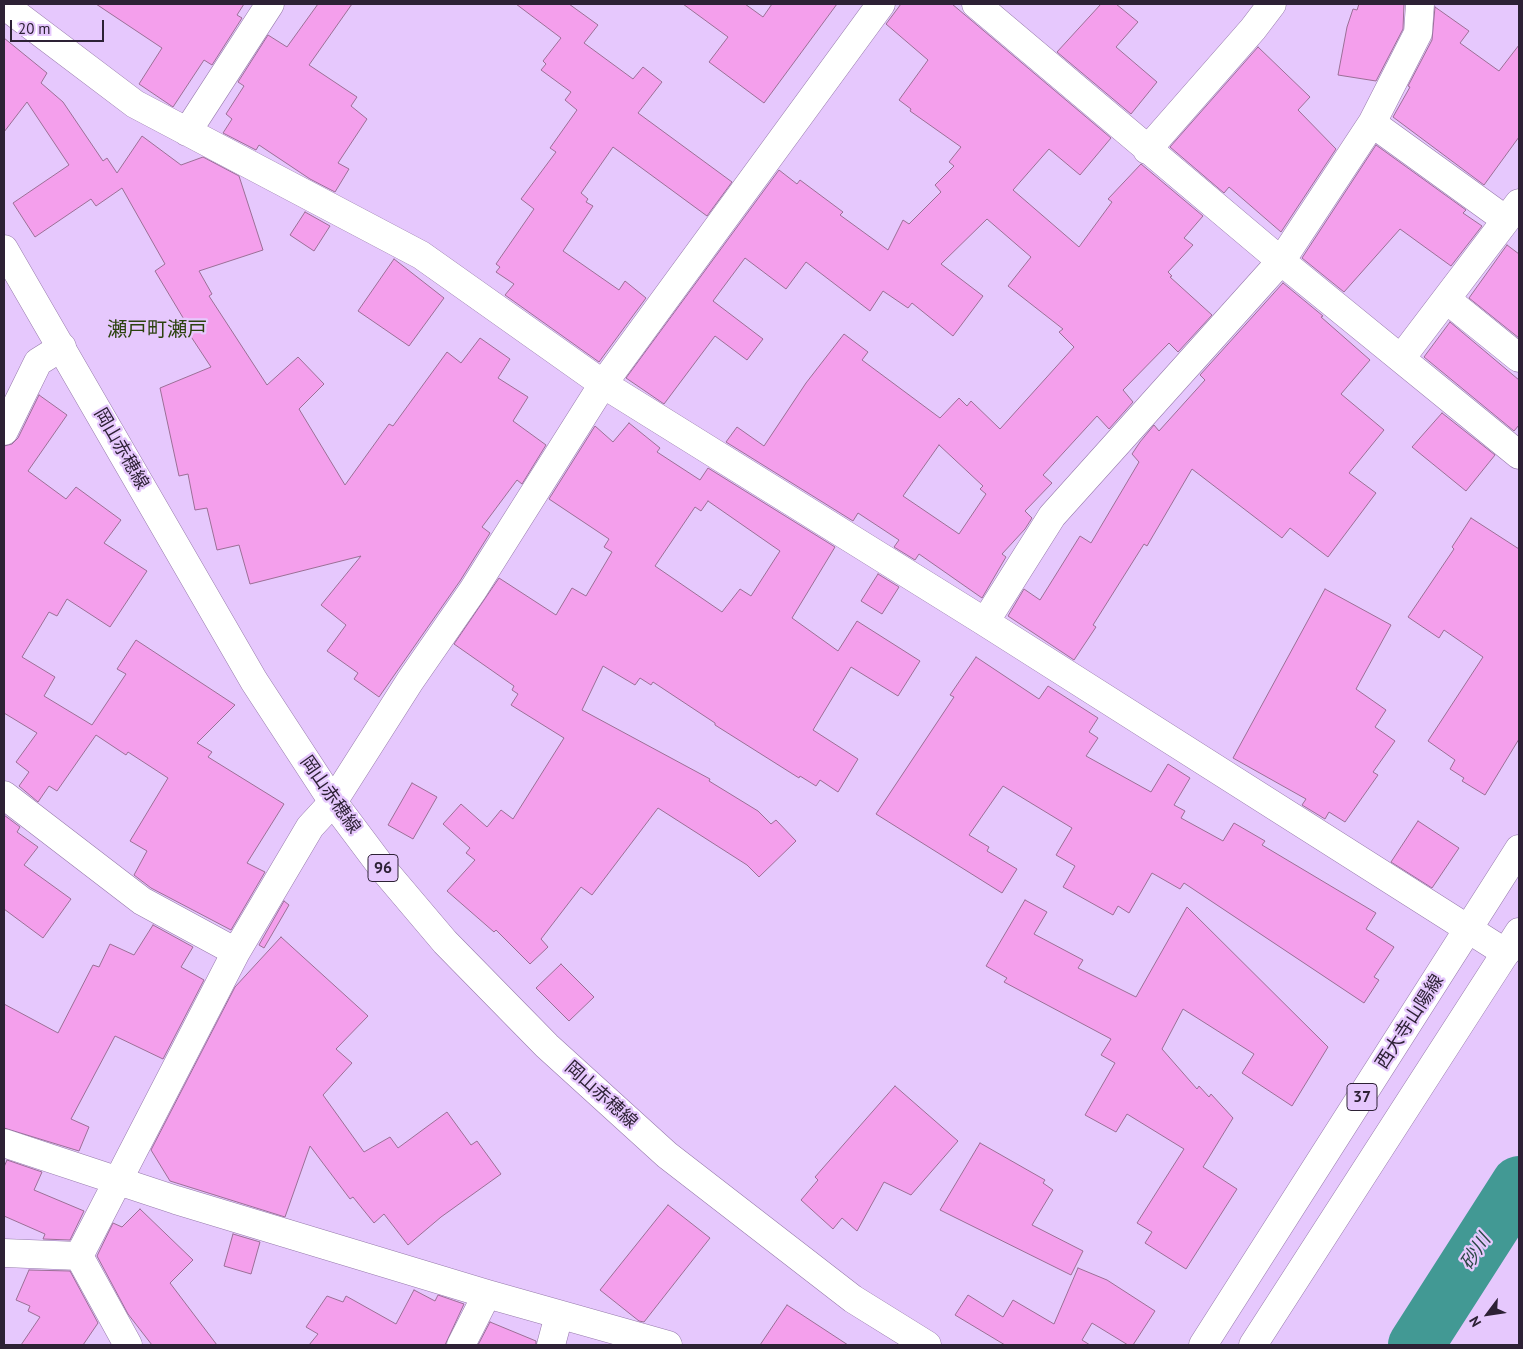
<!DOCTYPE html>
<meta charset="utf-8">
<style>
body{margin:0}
#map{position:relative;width:1523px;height:1349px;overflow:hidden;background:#e6c8fd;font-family:"PT Sans",sans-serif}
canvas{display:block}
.frame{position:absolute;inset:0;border:5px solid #2d2135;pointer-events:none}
.north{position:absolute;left:1463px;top:1289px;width:50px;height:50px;-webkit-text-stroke:4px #e6c8fd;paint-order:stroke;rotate:239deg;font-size:14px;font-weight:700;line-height:20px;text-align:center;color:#2d2135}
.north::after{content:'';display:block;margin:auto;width:18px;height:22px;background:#2d2135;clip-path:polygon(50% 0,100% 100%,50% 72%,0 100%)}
.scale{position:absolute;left:10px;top:20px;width:94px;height:22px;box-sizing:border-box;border:2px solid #2d2135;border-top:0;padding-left:6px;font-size:15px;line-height:18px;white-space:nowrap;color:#2d2135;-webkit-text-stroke:4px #e6c8fd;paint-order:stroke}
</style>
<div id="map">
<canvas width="1523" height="1349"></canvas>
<div class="frame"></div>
<div class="north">N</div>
<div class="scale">20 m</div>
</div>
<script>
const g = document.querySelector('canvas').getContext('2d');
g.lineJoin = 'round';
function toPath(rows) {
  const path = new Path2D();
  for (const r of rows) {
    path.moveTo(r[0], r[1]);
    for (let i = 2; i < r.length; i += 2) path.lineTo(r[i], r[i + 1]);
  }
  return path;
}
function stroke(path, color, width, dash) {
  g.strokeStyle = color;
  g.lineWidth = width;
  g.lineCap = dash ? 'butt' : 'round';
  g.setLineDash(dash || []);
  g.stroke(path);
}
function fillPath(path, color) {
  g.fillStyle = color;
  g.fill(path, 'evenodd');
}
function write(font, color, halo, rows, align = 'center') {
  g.font = font + ' "PT Sans","Noto Sans JP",sans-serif';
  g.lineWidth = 4.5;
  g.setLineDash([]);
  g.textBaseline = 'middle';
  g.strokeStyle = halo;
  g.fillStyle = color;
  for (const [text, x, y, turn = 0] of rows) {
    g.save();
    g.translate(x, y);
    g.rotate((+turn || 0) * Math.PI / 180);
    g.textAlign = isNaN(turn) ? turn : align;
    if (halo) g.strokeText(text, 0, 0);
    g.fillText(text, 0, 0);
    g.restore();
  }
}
stroke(toPath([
 [1416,1345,1519,1184]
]), '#429994', 56);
const building = toPath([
 [96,4,244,4,237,15,242,18,212,65,204,60,173,107,139,84,162,48,96,4],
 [318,4,352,4,309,65,357,97,351,106,367,119,338,163,349,169,335,192,310,179,259,145,256,150,223,133,232,119,226,114,244,86,238,82,268,35,287,47,318,4],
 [516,4,569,4,598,25,584,43,633,79,643,67,662,82,638,113,732,182,707,216,613,147,581,193,588,199,586,202,593,206,563,251,619,290,625,281,646,298,599,362,505,295,514,284,496,272,500,267,496,264,534,209,521,199,556,152,550,148,577,110,565,100,571,92,541,70,546,64,543,61,561,38,516,4],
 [683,4,745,4,763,17,772,4,837,4,764,103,709,62,728,37,683,4],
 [901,4,952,4,1111,138,1080,175,1049,149,1013,190,1079,247,1112,202,1108,199,1141,164,1203,216,1184,238,1193,245,1168,272,1172,276,1170,277,1212,315,1178,352,1169,343,1123,390,1133,402,1109,429,1097,416,1043,475,1052,483,1025,511,1032,518,1025,529,1002,554,1006,557,982,598,919,554,915,560,894,547,899,540,858,513,853,521,726,442,737,427,764,446,806,383,844,334,868,352,862,360,940,418,959,398,967,406,971,401,1000,429,1074,347,1059,332,1063,329,1008,286,1031,257,987,219,941,264,983,296,953,336,912,303,908,308,883,291,870,311,806,262,786,289,745,258,713,301,763,339,747,360,715,336,664,404,626,378,779,170,797,184,800,180,843,212,840,215,888,250,903,220,909,224,941,192,935,185,954,166,949,162,961,147,910,111,911,109,899,100,928,60,886,24,901,4],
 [939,445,983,486,980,489,986,494,959,534,903,496,939,445],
 [1101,4,1116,4,1138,22,1116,47,1157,82,1131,114,1057,52,1101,4],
 [1359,4,1404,4,1403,29,1376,81,1338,75,1347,27,1353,9,1357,10,1359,4],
 [1435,7,1469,31,1460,43,1499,71,1519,45,1519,137,1484,185,1393,117,1410,87,1408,86,1432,40,1435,7],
 [4,38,47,73,41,83,63,102,103,161,107,158,117,173,142,136,181,165,203,157,239,176,263,250,199,271,212,294,209,296,267,385,298,357,324,384,299,409,345,485,389,424,393,426,447,352,461,363,480,338,510,359,498,378,528,397,513,421,546,445,522,484,517,480,482,527,490,533,460,581,379,697,354,679,358,673,327,651,346,625,321,605,361,556,250,584,239,545,217,550,207,508,195,510,188,474,179,476,160,388,211,367,182,323,185,321,155,271,165,264,122,188,96,206,91,199,35,237,13,203,69,165,27,102,4,132,4,38],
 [1258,47,1310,97,1298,110,1336,149,1281,232,1229,187,1224,193,1170,147,1258,47],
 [1376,145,1466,210,1463,213,1482,226,1451,266,1400,229,1344,292,1302,258,1376,145],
 [305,212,330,226,314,251,290,235,305,212],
 [1507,245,1519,254,1519,338,1469,298,1507,245],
 [394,259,444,298,409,346,358,311,394,259],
 [1283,283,1323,316,1321,317,1370,360,1341,394,1384,430,1349,473,1376,493,1328,557,1290,528,1282,538,1192,469,1147,546,1144,544,1093,625,1096,627,1074,660,1008,616,1024,589,1040,600,1080,536,1091,543,1139,462,1132,454,1140,442,1154,425,1159,431,1205,380,1200,375,1283,283],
 [1450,322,1519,380,1519,425,1514,431,1424,357,1450,322],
 [39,395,67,415,28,471,66,499,76,487,121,520,104,543,147,571,110,627,67,599,57,616,49,612,22,657,55,677,44,696,92,725,126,674,117,669,136,640,235,705,197,743,212,752,208,757,284,804,247,863,265,872,231,930,151,888,134,875,147,851,130,841,168,778,128,752,126,755,96,735,57,791,49,786,38,802,19,786,29,772,16,762,37,733,4,713,4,446,12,444,18,438,39,395],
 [1442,413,1495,455,1466,491,1412,447,1442,413],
 [629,423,660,448,657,452,700,480,708,468,835,547,792,618,838,651,857,621,920,661,898,696,851,667,813,730,858,759,838,792,820,780,816,786,800,776,799,778,715,725,715,723,653,682,651,685,640,678,635,685,603,666,582,710,710,779,709,781,758,811,771,824,776,820,796,841,759,877,747,865,658,808,592,895,581,887,541,939,548,947,530,964,496,930,494,932,447,891,475,860,466,853,470,848,443,824,461,804,487,827,501,810,513,819,564,738,511,705,518,694,512,690,514,686,454,644,499,578,556,615,572,588,586,596,612,552,604,547,609,539,549,499,595,426,613,442,629,423],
 [708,501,780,551,751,596,740,589,722,612,655,566,695,507,701,511,708,501],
 [1471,518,1519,549,1519,739,1485,795,1462,781,1464,778,1450,769,1455,760,1428,741,1483,657,1444,630,1439,638,1408,617,1454,549,1452,547,1471,518],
 [878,574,899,587,882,614,861,601,878,574],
 [1325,589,1391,625,1356,689,1386,710,1375,727,1395,741,1373,772,1378,775,1345,822,1329,812,1325,819,1302,805,1306,799,1233,758,1325,589],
 [976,657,1039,699,1048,686,1098,718,1089,732,1098,738,1086,756,1151,792,1168,764,1190,778,1174,805,1185,811,1181,818,1223,841,1234,823,1265,841,1262,845,1376,913,1366,929,1394,947,1374,977,1379,980,1364,1003,1184,883,1180,889,1152,873,1129,913,1118,906,1113,915,1063,887,1075,866,1056,855,1072,828,1003,786,969,835,989,847,987,851,1017,869,1002,893,876,814,954,697,950,695,976,657],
 [412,783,437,797,413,839,388,825,412,783],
 [4,815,20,827,17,832,38,847,24,865,71,899,43,938,4,909,4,815],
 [1418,821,1459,848,1432,888,1391,862,1418,821],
 [1025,900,1047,912,1034,934,1083,960,1078,968,1136,997,1187,907,1328,1047,1292,1106,1242,1073,1254,1054,1183,1009,1162,1049,1197,1089,1199,1086,1209,1097,1211,1094,1233,1118,1203,1167,1237,1189,1186,1269,1145,1243,1152,1232,1137,1223,1184,1149,1127,1114,1116,1132,1085,1115,1115,1063,1101,1055,1111,1039,1004,982,1007,978,986,966,1025,900],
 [284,901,289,905,264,948,259,945,284,901],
 [153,925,193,947,181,967,204,980,163,1059,115,1036,71,1119,89,1127,79,1151,4,1128,4,1004,58,1033,93,965,99,967,110,944,134,955,153,925],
 [281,937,368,1016,336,1049,352,1063,323,1095,364,1152,390,1137,398,1148,447,1112,471,1145,477,1141,501,1174,441,1217,408,1245,384,1214,374,1223,353,1197,350,1199,310,1146,285,1217,170,1181,151,1150,235,987,281,937],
 [561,964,594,997,569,1021,536,988,561,964],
 [895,1086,958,1141,911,1195,884,1182,857,1231,842,1218,833,1229,801,1200,818,1180,815,1177,895,1086],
 [980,1143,1045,1180,1043,1183,1053,1190,1032,1225,1083,1251,1071,1275,940,1210,980,1143],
 [7,1160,42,1172,34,1190,84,1211,70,1240,43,1239,45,1234,4,1216,4,1167,7,1160],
 [668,1205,710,1238,644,1322,639,1321,600,1290,668,1205],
 [140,1209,193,1260,170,1283,217,1345,152,1345,128,1314,97,1256,113,1223,122,1227,140,1209],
 [233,1234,260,1242,251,1274,224,1266,233,1234],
 [1078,1268,1107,1280,1155,1311,1133,1345,1128,1345,1092,1323,1082,1340,1090,1345,1005,1345,955,1315,968,1295,1003,1317,1013,1300,1054,1324,1078,1268],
 [29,1270,70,1271,98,1323,83,1345,21,1345,40,1317,28,1311,30,1306,16,1300,29,1270],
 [414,1290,435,1301,438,1295,464,1304,445,1345,309,1345,318,1334,306,1327,327,1296,343,1302,346,1296,396,1324,414,1290],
 [787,1305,848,1345,760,1345,787,1305],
 [490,1322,536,1341,536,1345,478,1345,490,1322]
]);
fillPath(building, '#f49fec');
stroke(building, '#9b6f96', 1);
const minor = toPath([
 [976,4,1281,261,1519,455],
 [4,5,135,104,421,255,603,384,985,622,1506,953],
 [1372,123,1506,220],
 [187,132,270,4],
 [1147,150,1253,29,1272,4],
 [1446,299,1519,358],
 [1402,357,1519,203],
 [4,431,38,362,62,347],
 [985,622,1052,516,1281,261,1372,123,1418,33,1420,4],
 [4,795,142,901,236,952],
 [4,1143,176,1200,487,1294,668,1345],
 [4,1253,79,1256],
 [79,1256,236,952,310,827,333,802,410,681,473,590,603,384,881,4],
 [79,1256,128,1345],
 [461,1345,487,1294],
 [551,1345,559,1315]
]);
const major = toPath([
 [4,249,254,681,333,802,384,870,445,942,547,1046,667,1155,853,1299,927,1345],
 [1203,1345,1519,849],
 [1253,1345,1519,932]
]);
stroke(minor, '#967aab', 29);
stroke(major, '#967aab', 29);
stroke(minor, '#fff', 28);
stroke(major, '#fff', 28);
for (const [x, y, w] of [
 [383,868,30],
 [1362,1097,30]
]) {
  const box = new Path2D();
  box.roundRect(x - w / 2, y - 13.5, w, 27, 4);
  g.fillStyle = '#e6c8fd';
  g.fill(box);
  stroke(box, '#2d2135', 1);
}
write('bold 16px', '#2d2135', null, [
 ["96",383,868],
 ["37",1362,1097]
]);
write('18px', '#2d2135', '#e6c8fd', [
 ["岡山赤穂線",121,449,60],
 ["岡山赤穂線",330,795,55],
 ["西大寺山陽線",1410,1022,-57],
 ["岡山赤穂線",601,1095,42]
]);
write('italic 19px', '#2c4846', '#e6c8fd', [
 ["砂川",1476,1252,-57]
]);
write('20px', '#2c420f', '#e6c8fd', [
 ["瀬戸町瀬戸",157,330]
]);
</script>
